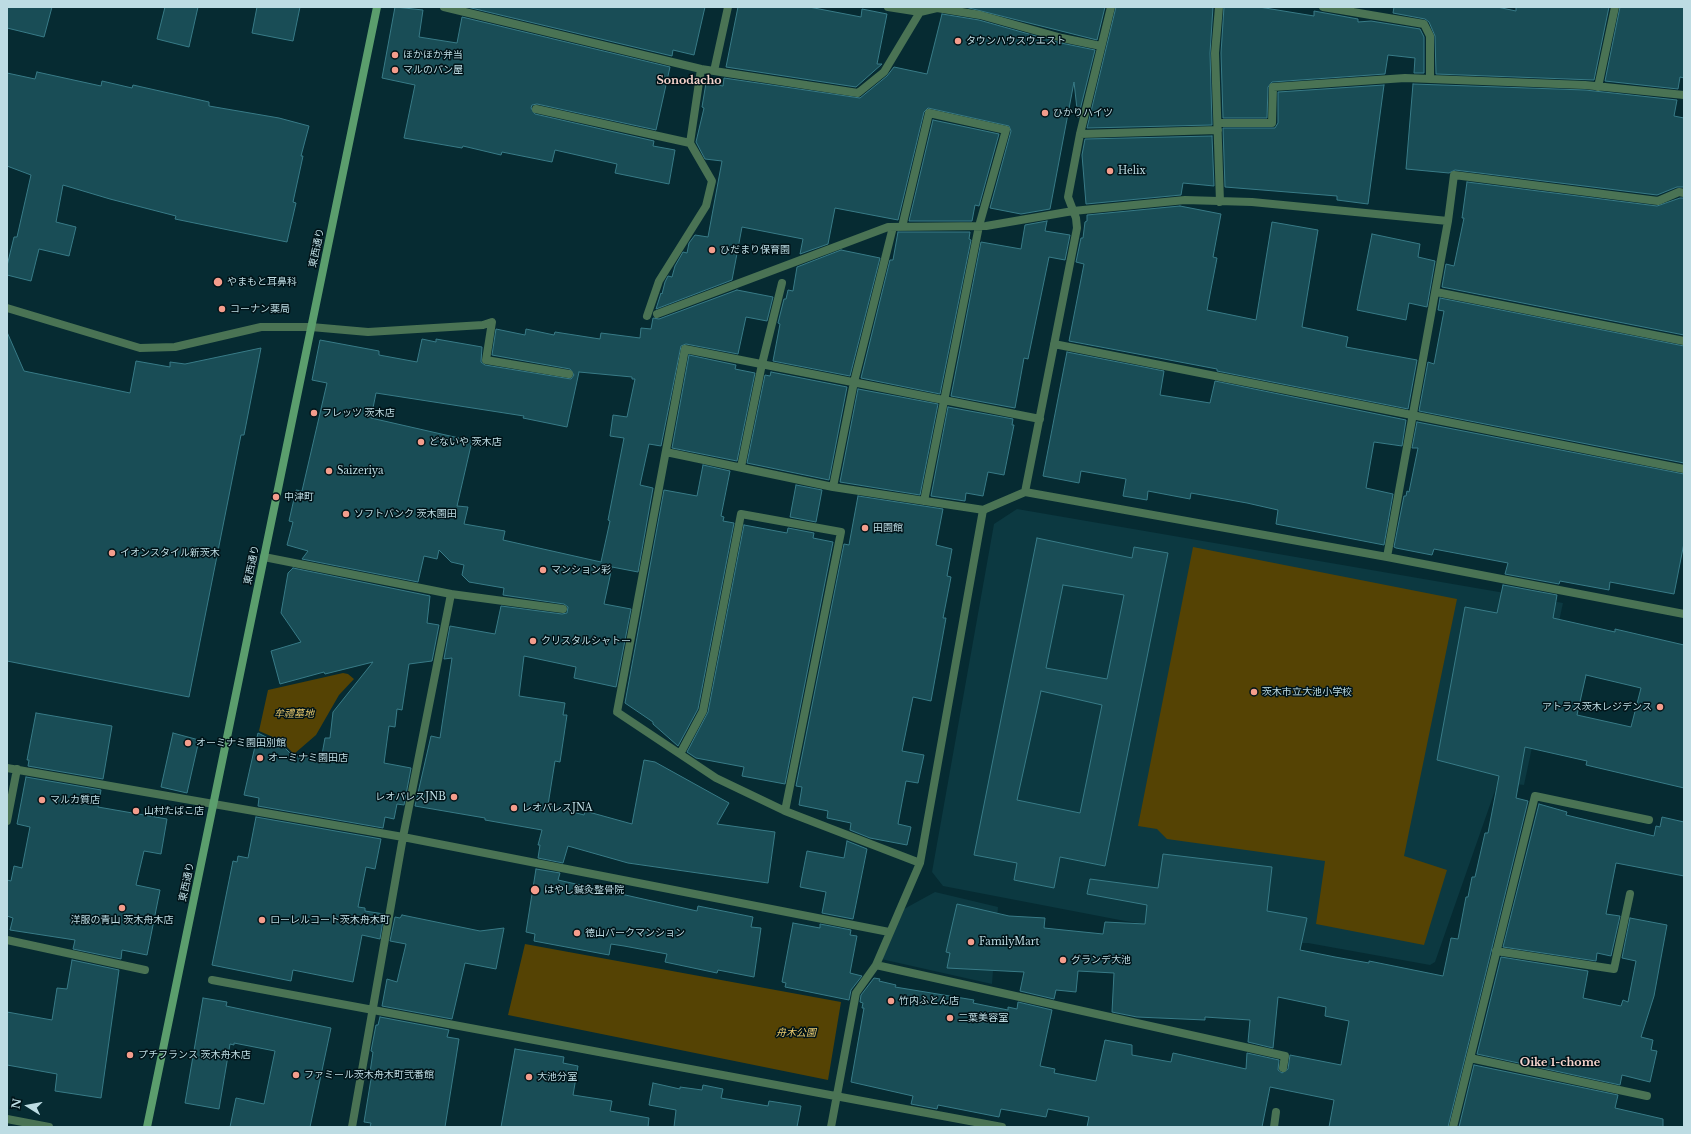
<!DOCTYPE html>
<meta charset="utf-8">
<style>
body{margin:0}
#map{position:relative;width:1691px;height:1134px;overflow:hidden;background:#062b32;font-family:"Libre Baskerville",serif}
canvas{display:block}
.frame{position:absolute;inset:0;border:8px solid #bddce3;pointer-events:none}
.north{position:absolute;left:8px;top:1086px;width:40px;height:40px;-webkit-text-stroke:3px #001318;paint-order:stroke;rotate:281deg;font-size:11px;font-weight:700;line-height:16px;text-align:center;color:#bddce3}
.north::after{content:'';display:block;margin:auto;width:14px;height:18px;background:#bddce3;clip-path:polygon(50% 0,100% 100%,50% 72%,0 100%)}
</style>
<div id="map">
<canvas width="1691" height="1134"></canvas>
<div class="frame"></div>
<div class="north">N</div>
</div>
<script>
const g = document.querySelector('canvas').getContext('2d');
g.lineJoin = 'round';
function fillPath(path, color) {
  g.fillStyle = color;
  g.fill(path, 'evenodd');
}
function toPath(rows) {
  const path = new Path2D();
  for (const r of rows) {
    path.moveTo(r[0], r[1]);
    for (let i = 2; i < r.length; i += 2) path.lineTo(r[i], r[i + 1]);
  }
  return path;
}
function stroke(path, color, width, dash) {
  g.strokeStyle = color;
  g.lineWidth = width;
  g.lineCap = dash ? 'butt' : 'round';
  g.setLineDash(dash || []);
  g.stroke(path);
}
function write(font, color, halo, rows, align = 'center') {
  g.font = font + ' "Libre Baskerville","Noto Sans JP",serif';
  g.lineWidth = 3;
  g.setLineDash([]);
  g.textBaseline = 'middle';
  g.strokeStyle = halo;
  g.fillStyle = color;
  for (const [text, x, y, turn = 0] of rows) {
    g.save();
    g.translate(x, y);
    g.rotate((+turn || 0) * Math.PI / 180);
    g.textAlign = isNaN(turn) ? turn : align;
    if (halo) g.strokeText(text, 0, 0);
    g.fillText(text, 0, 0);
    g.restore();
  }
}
fillPath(toPath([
 [1017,509,1563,603,1524,785,1498,782,1435,962,1430,965,1308,943,1277,943,1125,921,943,886,932,872,994,524],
 [935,892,998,907,992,984,881,959,904,909]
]), '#0c3941');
fillPath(toPath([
 [1193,547,1457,599,1404,856,1447,870,1424,945,1316,924,1325,861,1167,839,1157,829,1138,826],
 [343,673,348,674,354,679,339,695,316,735,294,754,280,740,259,731,268,690],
 [525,944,841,1002,828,1080,508,1015]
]), '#554304');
const building = toPath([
 [7,7,52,7,44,37,7,28,7,7],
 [165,7,198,7,189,47,157,39,165,7],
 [257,7,300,7,293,41,252,33,257,7],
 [395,7,423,10,419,37,457,43,462,17,670,67,656,130,537,104,532,105,531,108,535,114,654,141,653,146,675,150,669,184,615,173,617,164,555,150,552,162,502,152,501,155,463,146,462,148,404,138,415,85,382,78,395,7],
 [467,7,705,7,694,55,673,50,672,56,467,7],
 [738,7,809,7,861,17,862,9,887,14,877,64,882,64,856,87,726,67,738,7],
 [965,7,1105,7,1097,40,965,7],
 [1116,7,1213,7,1210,53,1212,125,1087,128,1116,7],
 [1224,7,1259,7,1314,16,1314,11,1358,19,1358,22,1371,21,1420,29,1424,37,1424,73,1414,73,1415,58,1388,55,1385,74,1272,82,1268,87,1267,118,1223,118,1221,53,1224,7],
 [1394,7,1497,7,1516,11,1516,7,1609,7,1594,80,1436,74,1435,36,1429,22,1425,19,1393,13,1394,7],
 [1620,7,1684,7,1684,78,1680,77,1678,89,1605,81,1620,7],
 [942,14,979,20,1061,43,1095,50,1078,118,1074,82,1050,209,1021,214,990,208,1011,131,1009,126,928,108,924,112,898,220,835,208,828,244,800,254,803,239,742,227,732,280,656,309,661,293,662,294,665,282,668,276,672,277,675,266,683,252,687,253,689,243,695,235,708,237,722,161,705,159,696,142,704,108,702,107,706,83,723,86,724,78,860,98,887,76,894,67,927,74,942,14],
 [37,72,101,86,102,81,132,88,133,85,209,102,209,106,279,118,309,126,301,156,303,156,293,202,296,203,287,242,175,219,176,216,110,199,63,185,56,222,76,227,69,256,39,249,31,281,7,275,7,266,14,237,17,237,31,175,7,166,7,73,35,79,37,72],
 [1413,84,1585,90,1677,100,1674,116,1684,118,1684,187,1677,187,1657,195,1455,170,1449,173,1406,169,1413,84],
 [1384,85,1368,204,1337,200,1337,196,1225,187,1223,128,1275,128,1278,123,1278,92,1384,85],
 [933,120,999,134,979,206,975,205,972,221,909,221,933,120],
 [1212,136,1214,186,1183,183,1181,195,1086,204,1082,155,1085,139,1212,136],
 [1467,182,1657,206,1680,198,1684,198,1684,335,1442,287,1446,264,1454,266,1464,218,1462,218,1467,182],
 [1180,206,1221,214,1213,257,1217,258,1207,310,1256,320,1272,222,1318,230,1302,327,1348,337,1346,347,1417,360,1408,409,1217,371,1217,369,1069,341,1084,264,1076,262,1081,238,1083,238,1085,222,1087,221,1087,215,1180,206],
 [1047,221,1045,231,1070,235,1065,260,1049,257,1028,359,1024,358,1015,408,951,396,981,242,1021,249,1025,225,1047,221],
 [898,232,970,232,969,239,971,240,940,394,861,378,890,260,893,260,898,232],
 [1372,234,1420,244,1418,257,1435,261,1427,307,1409,303,1406,320,1357,310,1372,234],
 [841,250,880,258,850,376,773,361,780,324,778,323,784,299,786,299,788,290,793,291,797,267,841,250],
 [737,290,773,297,767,321,746,317,738,354,686,344,681,346,661,446,649,444,640,485,653,488,638,572,612,567,604,604,631,609,616,687,574,678,576,667,524,656,519,696,565,703,563,715,567,715,560,762,555,761,548,805,584,815,585,811,632,824,644,760,655,762,729,803,717,824,775,832,768,883,628,863,568,846,563,863,538,858,540,845,538,845,542,830,485,820,485,818,415,806,431,736,440,738,452,658,444,659,450,626,495,634,501,606,562,614,567,613,568,607,564,604,503,595,504,588,469,582,462,575,464,565,451,562,439,550,437,559,424,556,418,582,302,559,308,551,287,545,293,522,289,521,296,490,302,491,327,383,312,380,320,340,379,351,379,355,417,362,422,339,436,342,436,339,482,347,481,362,485,365,571,379,574,375,570,369,492,355,496,329,525,335,526,329,554,335,555,332,600,339,601,333,640,338,641,328,651,329,653,318,659,319,737,290],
 [579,372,632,377,632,379,635,379,627,417,613,415,610,436,624,438,608,520,610,521,601,562,503,540,505,531,464,524,468,507,457,506,472,441,371,418,376,393,524,416,523,418,567,427,579,372],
 [1440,298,1684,346,1684,463,1419,411,1428,362,1434,364,1444,311,1438,310,1440,298],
 [7,332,24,371,130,393,136,361,170,367,170,362,185,364,261,348,244,435,241,435,189,697,7,661,7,332],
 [1067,352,1164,371,1160,395,1210,403,1215,381,1406,420,1402,446,1374,442,1366,488,1393,494,1384,545,1276,524,1278,510,1247,503,1191,493,1190,499,1148,491,1147,500,1123,496,1126,479,1081,471,1079,483,1043,476,1067,352],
 [689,355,736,365,735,369,755,373,737,461,672,448,689,355],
 [771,372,847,387,829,480,747,463,765,375,770,376,771,372],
 [858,389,938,404,920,495,840,482,858,389],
 [948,407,1013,419,1012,425,1014,425,1004,475,988,472,983,496,966,493,965,501,931,496,948,407],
 [1417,422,1684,474,1684,543,1674,594,1610,582,1609,590,1560,581,1559,584,1505,574,1508,563,1434,549,1432,555,1396,548,1394,547,1404,496,1406,496,1407,491,1409,492,1418,448,1412,448,1417,422],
 [703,465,730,471,721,516,724,517,723,521,734,523,698,709,678,746,653,724,653,722,625,703,664,490,697,496,703,465],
 [796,485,822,490,816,522,790,517,796,485],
 [858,496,943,509,936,545,952,549,947,576,951,577,943,618,946,618,931,701,913,697,902,751,924,755,918,783,906,781,898,824,911,827,907,845,870,838,850,830,851,823,827,818,828,811,799,805,802,787,796,786,844,544,849,545,858,496],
 [744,525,787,533,788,528,814,533,813,538,833,542,785,784,742,776,744,767,696,758,687,752,708,712,744,525],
 [1037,538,1132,558,1134,547,1168,553,1105,866,1060,857,1054,888,1014,880,1017,863,974,855,1037,538],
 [1063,585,1124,595,1107,679,1046,668,1063,585],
 [1041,691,1102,705,1080,813,1017,800,1041,691],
 [293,568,430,596,427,623,439,625,432,661,409,664,402,710,397,709,395,727,389,726,384,763,411,768,404,805,397,804,394,819,385,817,383,828,258,806,259,798,244,795,258,733,282,745,292,755,321,760,325,738,330,738,333,712,373,662,325,674,324,672,280,684,271,651,301,642,281,613,288,573,293,568],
 [1503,585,1557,595,1553,618,1615,632,1615,629,1684,645,1684,788,1586,765,1587,761,1525,747,1516,798,1528,801,1448,1127,1329,1127,1334,1100,1270,1087,1262,1127,1087,1127,1089,1117,1048,1109,1046,1117,1001,1109,999,1117,938,1105,937,1109,911,1104,913,1096,851,1082,864,1008,862,1008,863,1003,860,1002,861,995,874,978,880,979,879,981,896,985,895,987,974,1000,973,1003,1008,1010,1008,1007,1017,1009,1018,1002,1052,1010,1040,1066,1055,1069,1054,1073,1096,1081,1105,1040,1132,1045,1132,1055,1171,1062,1173,1053,1246,1069,1247,1053,1279,1060,1278,1070,1282,1073,1288,1069,1290,1055,1341,1065,1349,1021,1325,1016,1326,1007,1278,997,1273,1048,1248,1042,1250,1020,1205,1017,1205,1020,1137,1017,1112,1012,1114,973,1078,971,1076,992,1056,990,1054,999,1020,991,1024,972,947,968,950,953,946,952,957,904,1009,916,1045,918,1044,928,1103,934,1105,922,1145,924,1147,905,1087,894,1090,879,1158,888,1163,854,1272,867,1267,911,1307,918,1300,950,1335,957,1369,963,1369,961,1443,976,1451,938,1458,939,1466,897,1468,897,1472,877,1475,877,1485,833,1488,833,1499,776,1437,760,1465,607,1497,613,1503,585],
 [1586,675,1641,688,1631,727,1577,715,1586,675],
 [36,713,112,726,103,779,28,766,29,760,27,760,36,713],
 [173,733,199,740,187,793,161,787,173,733],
 [26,777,101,790,98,807,167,819,161,854,144,851,136,885,160,890,147,955,122,950,121,959,73,949,75,940,10,930,13,918,7,916,7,880,11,881,14,866,22,868,30,827,17,824,26,777],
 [1539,804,1567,812,1566,815,1654,836,1656,826,1660,827,1662,817,1684,822,1684,876,1616,863,1606,914,1620,916,1611,956,1597,953,1596,961,1503,947,1539,804],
 [256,817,381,839,375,869,366,867,358,907,365,908,365,911,384,914,380,939,362,935,353,982,293,970,291,981,212,965,233,861,237,862,238,856,248,858,256,817],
 [847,841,867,849,853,919,822,913,826,892,800,887,807,851,844,858,847,841],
 [536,869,560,873,558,880,697,911,698,906,753,917,751,927,761,928,754,977,718,970,717,973,665,962,667,954,624,946,611,944,609,955,534,941,535,934,526,932,536,869],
 [402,915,480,931,504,928,496,969,465,963,452,1019,382,1006,387,979,397,982,406,944,390,941,395,917,400,918,402,915],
 [1630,918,1667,925,1654,996,1641,1037,1653,1040,1651,1050,1657,1051,1650,1082,1622,1075,1620,1085,1477,1054,1501,957,1588,971,1583,998,1621,1006,1623,1000,1628,1002,1636,961,1622,958,1630,918],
 [793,923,820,928,820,924,851,930,850,935,857,936,850,973,862,976,851,990,849,1000,785,987,786,983,782,982,793,923],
 [72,960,119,970,101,1098,55,1091,57,1074,7,1065,7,1012,52,1020,57,988,67,989,72,960],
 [203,998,227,1002,226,1006,331,1028,310,1127,230,1127,236,1098,264,1104,275,1051,234,1043,234,1045,230,1044,219,1109,185,1103,203,998],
 [380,1017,449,1030,447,1037,459,1039,445,1127,370,1127,371,1123,364,1122,371,1079,369,1079,373,1052,371,1051,376,1025,378,1025,380,1017],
 [515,1049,564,1057,563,1063,578,1066,573,1095,612,1101,610,1111,649,1118,648,1127,501,1127,515,1049],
 [1474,1065,1618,1095,1615,1108,1663,1119,1663,1127,1459,1127,1474,1065],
 [653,1083,680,1089,680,1087,702,1090,703,1085,723,1089,721,1098,768,1106,769,1101,801,1106,797,1127,674,1127,676,1110,649,1105,653,1083]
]);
fillPath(building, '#194d56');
stroke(building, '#387b87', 1);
stroke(toPath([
 [444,7,701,69,858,93,884,72,920,12,937,8,980,15,1062,38,1101,46],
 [888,7,920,12,920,9],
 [1219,7,1215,53,1220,202],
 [1323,7,1424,24,1430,36,1430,79],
 [714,71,728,7],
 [1598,87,1615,7],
 [536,109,690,143],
 [1218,123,1272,123,1273,87,1405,78,1585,85,1684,95],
 [1080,134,1218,130],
 [902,227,929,113,1006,130,979,226,924,501],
 [1436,292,1684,341],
 [7,308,140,348,175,347,261,327,311,327,368,332,483,325,492,322,486,360,569,374],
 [657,314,888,227,986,226,1073,211,1185,200,1252,202,1448,221],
 [647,316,659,281,706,206,712,181,690,143,701,69],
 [1054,344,1684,469],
 [666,452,833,487,984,510],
 [741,467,762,364,782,283],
 [833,487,854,382,893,227],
 [1025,492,1077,228,1076,218,1068,197,1080,134,1111,7],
 [264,557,451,594,563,609],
 [1387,557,1448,221,1454,175,1658,201,1679,192,1684,193],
 [680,754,703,711,741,514,841,532,785,811],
 [7,768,403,837,889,932],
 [7,821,17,769],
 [920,863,785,811,716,778,617,712,685,349,1040,419],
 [7,940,145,970],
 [1496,951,1614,969,1630,894],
 [876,965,1285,1056,1283,1068],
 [212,980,1002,1127],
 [1470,1058,1647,1096],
 [7,1119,49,1127],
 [352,1127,403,837,451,594],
 [831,1127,856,993,876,965,920,863,983,510,1025,492,1387,557,1684,614],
 [1274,1127,1276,1112],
 [1453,1127,1535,796,1649,820]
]), '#4a7354', 8);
stroke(toPath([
 [147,1127,377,7]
]), '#5b9e6d', 8);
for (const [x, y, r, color] of [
 [958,41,4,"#f49d8c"],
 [395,55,4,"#f49d8c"],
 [395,70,4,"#f49d8c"],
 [1045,113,4,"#f49d8c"],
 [1110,171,4,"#f49d8c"],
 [712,250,4,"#f49d8c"],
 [218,282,5,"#f49d8c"],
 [222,309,4,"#f49d8c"],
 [314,413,4,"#f49d8c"],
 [421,442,4,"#f49d8c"],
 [329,471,4,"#f49d8c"],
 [276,497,4,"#f49d8c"],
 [346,514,4,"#f49d8c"],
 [865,528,4,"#f49d8c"],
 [112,553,4,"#f49d8c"],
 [543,570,4,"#f49d8c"],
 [533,641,4,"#f49d8c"],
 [1254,692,4,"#f49d8c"],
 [1660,707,4,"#f49d8c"],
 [188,743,4,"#f49d8c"],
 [260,758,4,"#f49d8c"],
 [454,797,4,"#f49d8c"],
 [42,800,4,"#f49d8c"],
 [514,808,4,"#f49d8c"],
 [136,811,4,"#f49d8c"],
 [535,890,5,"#f49d8c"],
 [122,908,4,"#f49d8c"],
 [262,920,4,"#f49d8c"],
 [577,933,4,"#f49d8c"],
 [971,942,4,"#f49d8c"],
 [1063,960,4,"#f49d8c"],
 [891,1001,4,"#f49d8c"],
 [950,1018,4,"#f49d8c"],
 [130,1055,4,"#f49d8c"],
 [296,1075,4,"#f49d8c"],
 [529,1077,4,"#f49d8c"]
]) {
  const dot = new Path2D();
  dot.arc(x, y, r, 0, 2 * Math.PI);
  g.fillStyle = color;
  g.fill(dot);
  stroke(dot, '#001318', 1.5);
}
write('10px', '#bddce3', '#001318', [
 ["タウンハウスウエスト",966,41],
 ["ほかほか弁当",403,55],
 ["マルのパン屋",403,70],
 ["ひかりハイツ",1053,113],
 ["Helix",1118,171],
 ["ひだまり保育園",720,250],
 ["やまもと耳鼻科",227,282],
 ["コーナン薬局",230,309],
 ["フレッツ 茨木店",322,413],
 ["どないや 茨木店",429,442],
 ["Saizeriya",337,471],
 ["中津町",284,497],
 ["ソフトバンク 茨木園田",354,514],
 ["田園館",873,528],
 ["イオンスタイル新茨木",120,553],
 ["マンション彩",551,570],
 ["クリスタルシャトー",541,641],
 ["茨木市立大池小学校",1262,692],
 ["アトラス茨木レジデンス",1652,707,"right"],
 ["オーミナミ園田別館",196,743],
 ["オーミナミ園田店",268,758],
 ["レオパレスJNB",446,797,"right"],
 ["マルカ質店",50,800],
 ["レオパレスJNA",522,808],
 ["山村たばこ店",144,811],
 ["はやし鍼灸整骨院",544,890],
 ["洋服の青山 茨木舟木店",122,920,"center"],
 ["ローレルコート茨木舟木町",270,920],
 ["徳山パークマンション",585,933],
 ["FamilyMart",979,942],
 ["グランデ大池",1071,960],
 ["竹内ふとん店",899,1001],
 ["二葉美容室",958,1018],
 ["プチフランス 茨木舟木店",138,1055],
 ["ファミール茨木舟木町弐番館",304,1075],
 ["大池分室",537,1077]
], 'left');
write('10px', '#bddce3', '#001318', [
 ["東西通り",317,248,-78],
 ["東西通り",252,565,-78],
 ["東西通り",187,882,-78]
]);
write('italic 10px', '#e9ca6e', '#001318', [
 ["牟禮墓地",294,714],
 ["舟木公園",796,1033]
]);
write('bold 11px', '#f6d4cd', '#001318', [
 ["Sonodacho",689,81],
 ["Oike 1-chome",1560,1063]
]);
</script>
